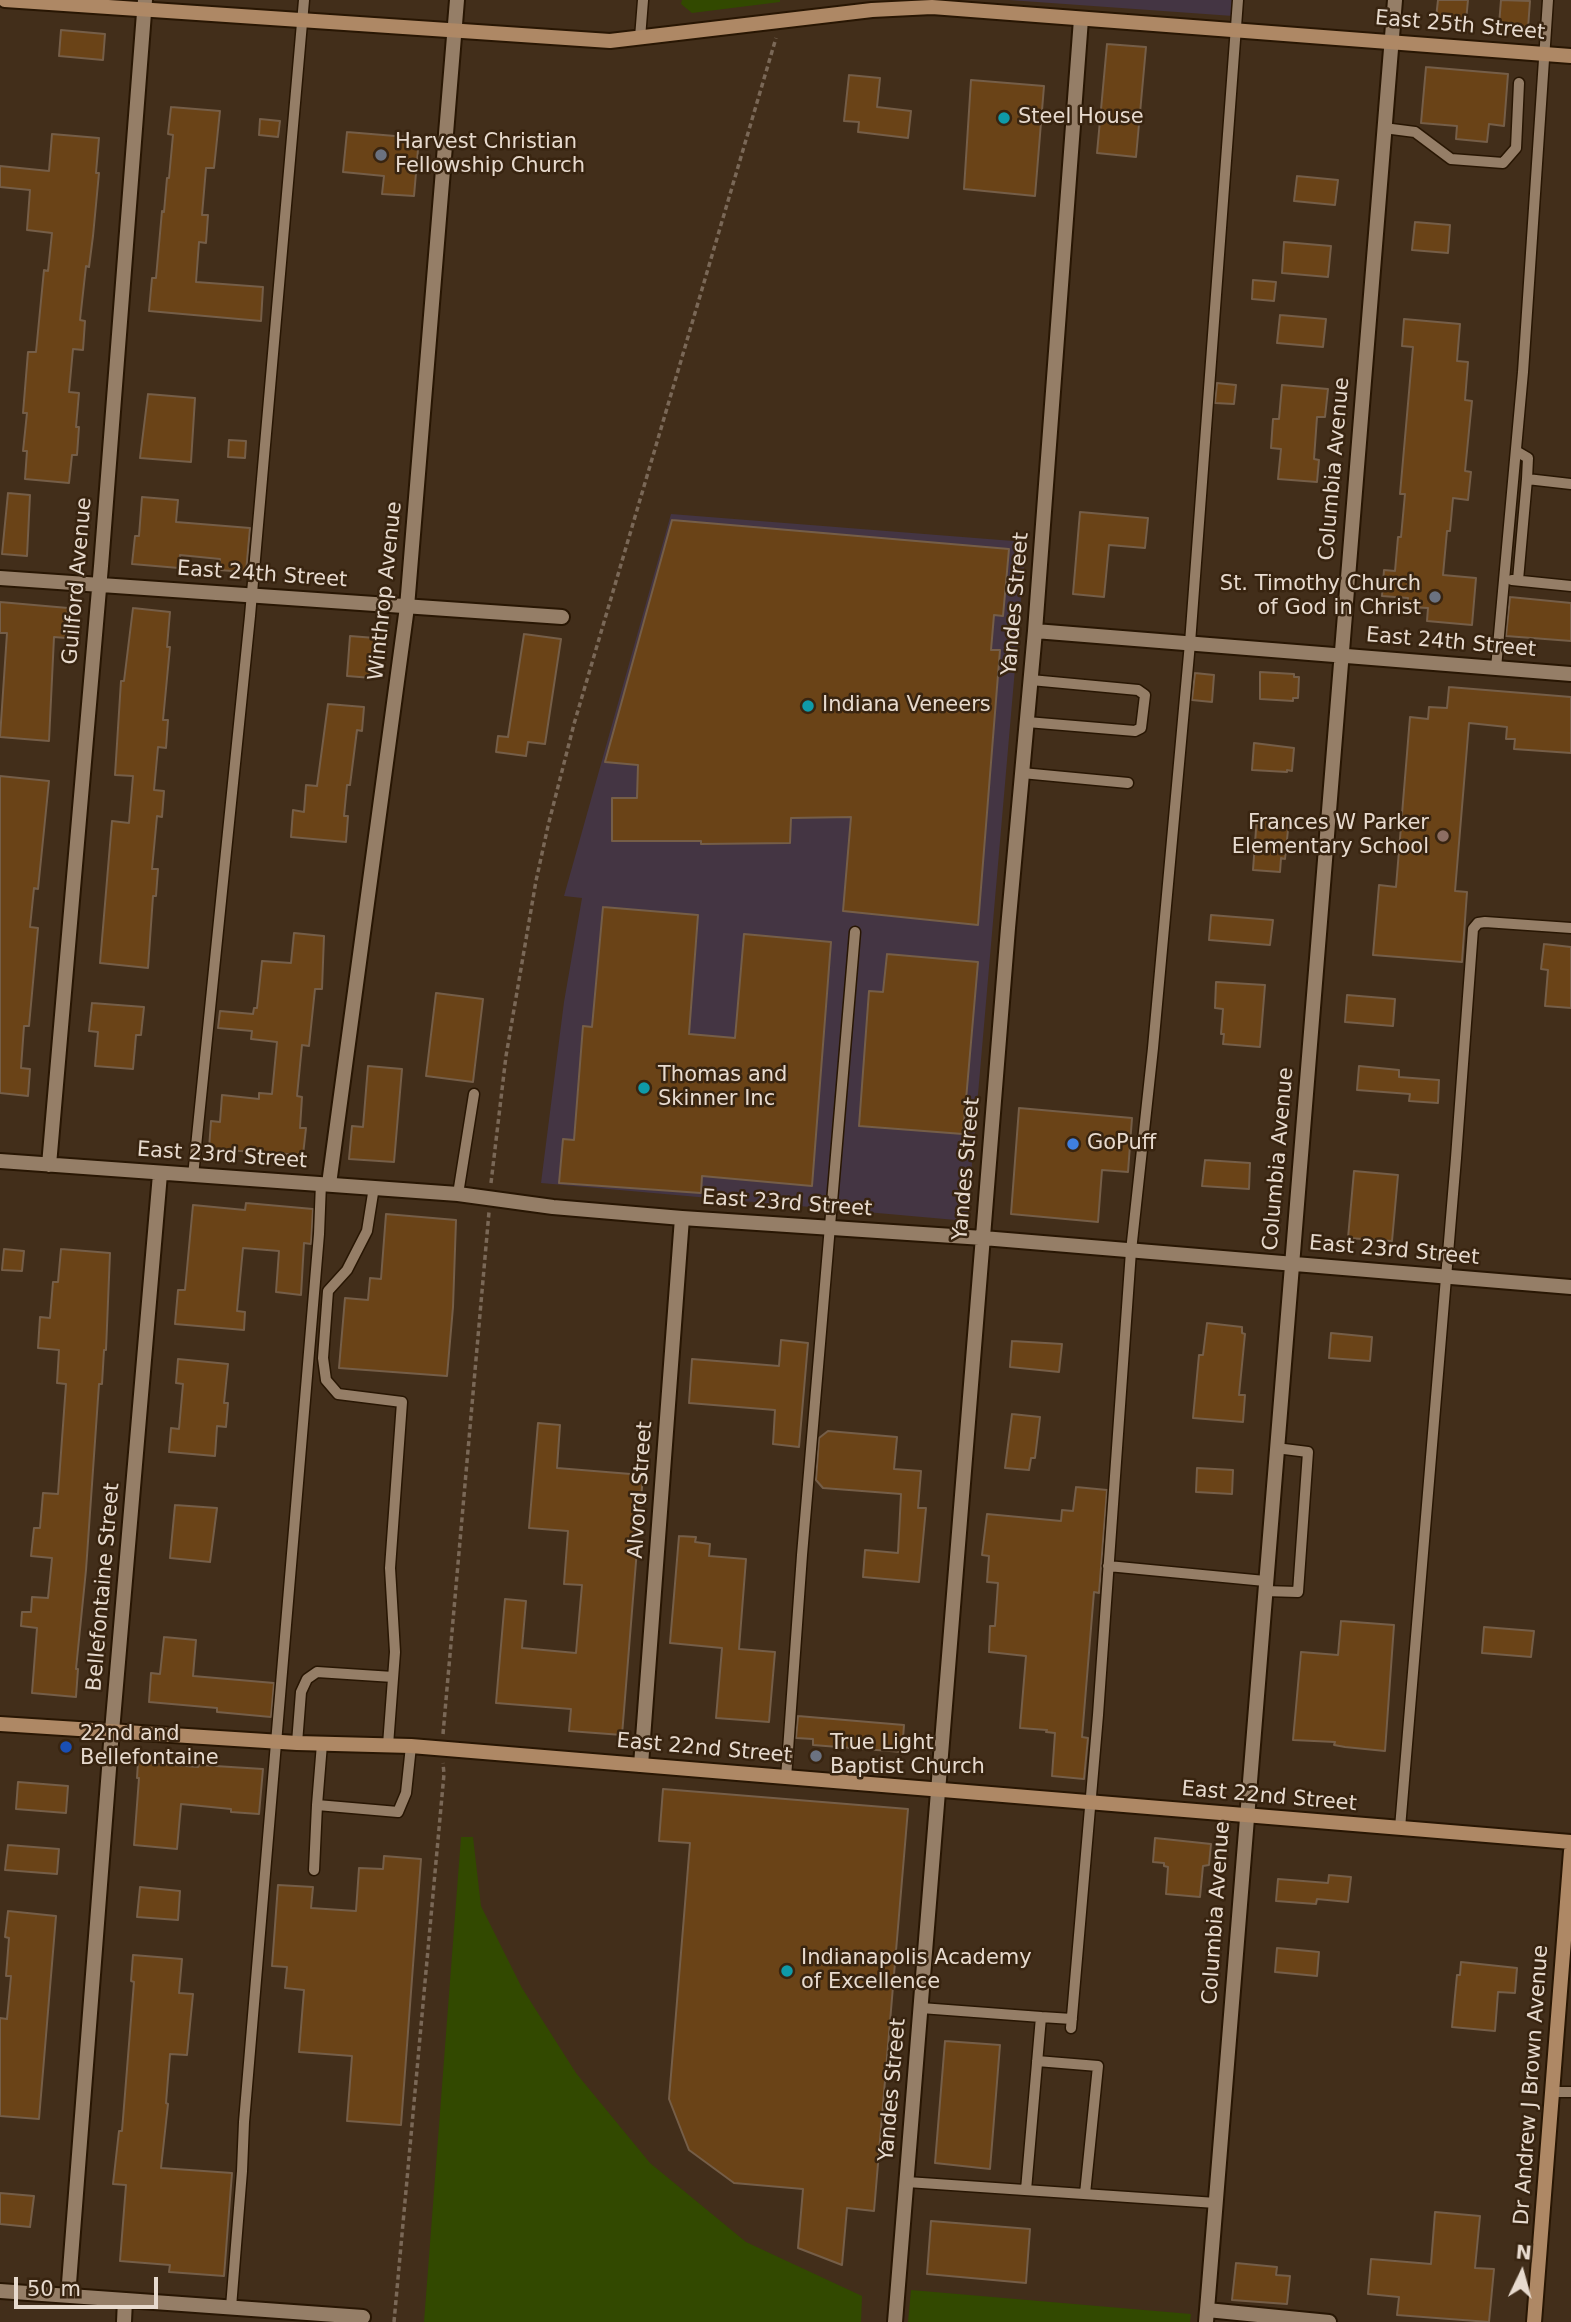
<!DOCTYPE html>
<style>
body{margin:0}
#map{position:relative;width:1571px;height:2322px;overflow:hidden;background:#422e1a;font-family:"DejaVu Sans",sans-serif}
canvas{display:block}
.north{position:absolute;left:1487px;top:2238px;width:70px;height:70px;-webkit-text-stroke:5px #382410;paint-order:stroke;rotate:5deg;font-size:19px;font-weight:700;line-height:28px;text-align:center;color:#e7dace}
.north::after{content:'';display:block;margin:auto;width:24px;height:32px;background:#e7dace;clip-path:polygon(50% 0,100% 100%,50% 72%,0 100%)}
.scale{position:absolute;left:14px;top:2277px;width:144px;height:32px;box-sizing:border-box;border:4px solid #e7dace;border-top:0;padding-left:9px;font-size:21px;line-height:24px;white-space:nowrap;color:#e7dace;-webkit-text-stroke:5px #382410;paint-order:stroke}
</style>
<div id="map">
<canvas width="1571" height="2322"></canvas>
<div class="north">N</div>
<div class="scale">50 m</div>
</div>
<script>
const g = document.querySelector('canvas').getContext('2d');
g.lineJoin = 'round';
function fillPath(path, color) {
  g.fillStyle = color;
  g.fill(path, 'evenodd');
}
function toPath(rows) {
  const path = new Path2D();
  for (const r of rows) {
    path.moveTo(r[0], r[1]);
    for (let i = 2; i < r.length; i += 2) path.lineTo(r[i], r[i + 1]);
  }
  return path;
}
function stroke(path, color, width, dash) {
  g.strokeStyle = color;
  g.lineWidth = width;
  g.lineCap = dash ? 'butt' : 'round';
  g.setLineDash(dash || []);
  g.stroke(path);
}
function write(font, color, halo, rows, align = 'center') {
  g.font = font + ' "DejaVu Sans",sans-serif';
  g.lineWidth = 5;
  g.setLineDash([]);
  g.textBaseline = 'middle';
  g.strokeStyle = halo;
  g.fillStyle = color;
  for (const [text, x, y, turn = 0] of rows) {
    g.save();
    g.translate(x, y);
    g.rotate((+turn || 0) * Math.PI / 180);
    g.textAlign = isNaN(turn) ? turn : align;
    if (halo) g.strokeText(text, 0, 0);
    g.fillText(text, 0, 0);
    g.restore();
  }
}
fillPath(toPath([
 [1009,0,1234,0,1233,16],
 [671,514,1026,542,967,1221,541,1183,564,1002,582,898,564,896]
]), '#443543');
fillPath(toPath([
 [682,0,780,0,780,2,692,13,681,4],
 [461,1837,473,1837,481,1906,522,1988,576,2073,650,2163,746,2242,862,2296,861,2322,424,2322],
 [911,2290,1191,2314,1190,2322,908,2322]
]), '#324900');
const building = toPath([
 [1438,0,1468,0,1466,21,1436,18,1438,0],
 [1501,0,1530,1,1528,28,1499,25,1501,0],
 [61,30,105,34,103,60,59,56,61,30],
 [1107,44,1146,47,1136,157,1097,153,1107,44],
 [1426,67,1508,74,1504,126,1489,124,1487,142,1456,139,1457,126,1421,123,1426,67],
 [849,75,880,78,877,107,911,111,908,138,858,132,859,122,844,121,849,75],
 [971,80,1044,86,1035,196,964,189,971,80],
 [171,107,220,111,214,168,206,168,202,215,208,215,206,243,199,242,196,282,263,287,261,321,149,311,152,278,156,278,162,211,164,212,167,178,169,178,173,135,168,134,171,107],
 [260,119,280,121,278,137,259,135,260,119],
 [347,132,419,138,414,196,382,194,384,176,343,172,347,132],
 [52,134,99,138,96,173,99,173,93,236,89,267,86,266,80,320,85,321,83,350,73,349,69,392,79,393,76,427,79,427,77,455,72,455,69,483,25,479,27,451,23,451,27,413,23,413,28,352,36,352,44,270,48,271,52,233,27,230,30,190,0,187,0,166,49,171,52,134],
 [1297,176,1338,180,1335,205,1294,201,1297,176],
 [1415,222,1450,225,1448,253,1412,250,1415,222],
 [1284,242,1331,246,1328,277,1282,273,1284,242],
 [1253,280,1276,282,1274,301,1252,299,1253,280],
 [1280,315,1326,319,1323,347,1277,343,1280,315],
 [1404,319,1460,324,1457,361,1468,362,1465,400,1472,401,1465,471,1471,472,1468,500,1453,498,1450,531,1447,531,1443,575,1476,578,1472,625,1427,621,1428,608,1408,607,1408,598,1382,596,1384,570,1395,571,1398,537,1401,537,1405,494,1400,494,1413,347,1402,346,1404,319],
 [1217,383,1236,385,1234,404,1215,403,1217,383],
 [1282,385,1328,389,1325,417,1317,417,1314,459,1319,460,1317,482,1278,479,1281,449,1271,448,1273,419,1279,419,1282,385],
 [148,394,195,398,191,462,140,458,148,394],
 [229,440,246,441,245,458,228,457,229,440],
 [8,493,30,495,27,556,2,554,8,493],
 [142,497,178,500,176,522,250,528,246,572,219,570,220,559,180,555,179,568,132,564,135,536,139,536,142,497],
 [1080,512,1148,518,1145,548,1109,545,1104,597,1073,594,1080,512],
 [672,520,1009,549,1003,616,994,615,991,650,1000,650,978,925,843,911,851,817,791,818,790,843,701,844,701,841,612,841,612,798,637,798,638,765,605,762,672,520],
 [1510,597,1571,603,1571,641,1506,636,1510,597],
 [0,602,68,608,66,638,54,637,49,741,0,737,7,633,0,633,0,602],
 [133,608,170,612,167,647,170,647,163,720,168,720,166,748,158,747,154,790,164,791,162,817,157,816,152,869,158,869,156,896,153,896,148,968,100,963,112,821,129,823,133,776,115,775,121,681,124,681,133,608],
 [524,634,561,639,545,744,528,742,526,756,496,752,498,736,508,737,524,634],
 [350,636,375,638,372,678,347,676,350,636],
 [1260,672,1294,674,1294,677,1299,677,1298,698,1293,698,1293,701,1260,699,1260,672],
 [1195,673,1214,675,1212,702,1192,700,1195,673],
 [1449,687,1571,697,1571,753,1514,749,1515,739,1506,739,1507,727,1469,723,1455,891,1467,892,1462,962,1373,955,1379,885,1396,887,1410,717,1428,719,1429,707,1447,708,1449,687],
 [328,704,364,707,362,731,357,730,350,785,347,785,344,816,348,816,346,842,291,837,293,810,304,812,306,785,317,786,328,704],
 [1254,743,1294,748,1292,771,1287,770,1287,772,1252,770,1254,743],
 [0,776,49,781,38,889,34,888,30,927,38,928,29,1026,24,1026,21,1068,30,1069,28,1096,0,1093,0,776],
 [1257,816,1289,820,1285,859,1281,858,1280,872,1253,870,1257,816],
 [603,907,698,915,689,1034,735,1038,744,934,831,942,812,1186,702,1176,701,1193,559,1183,563,1139,574,1140,583,1026,592,1027,603,907],
 [1211,915,1273,920,1270,945,1209,940,1211,915],
 [294,933,324,936,322,989,315,989,309,1046,302,1045,297,1096,302,1097,300,1128,306,1128,303,1155,209,1149,211,1121,220,1122,222,1095,259,1099,259,1093,272,1094,277,1042,251,1039,252,1031,218,1028,220,1011,253,1014,254,1008,257,1008,262,961,291,963,294,933],
 [1544,944,1571,947,1571,1008,1545,1006,1548,970,1541,969,1544,944],
 [887,954,978,962,963,1134,859,1126,869,991,883,992,887,954],
 [1216,982,1265,985,1260,1047,1223,1044,1224,1034,1221,1034,1223,1009,1215,1008,1216,982],
 [436,993,483,999,473,1082,426,1076,436,993],
 [1347,995,1395,999,1393,1026,1345,1022,1347,995],
 [92,1003,144,1007,141,1035,136,1035,133,1069,95,1066,98,1032,89,1031,92,1003],
 [368,1066,402,1069,394,1162,349,1159,352,1126,363,1127,368,1066],
 [1359,1066,1399,1070,1399,1077,1439,1080,1438,1103,1409,1101,1410,1094,1357,1090,1359,1066],
 [1019,1108,1132,1118,1128,1172,1102,1170,1098,1222,1011,1214,1019,1108],
 [1205,1160,1250,1163,1249,1189,1202,1186,1205,1160],
 [1354,1171,1398,1175,1392,1241,1348,1238,1354,1171],
 [246,1203,313,1209,311,1244,304,1243,301,1295,276,1292,279,1251,243,1248,237,1311,245,1312,244,1330,175,1324,178,1290,185,1290,193,1205,245,1210,246,1203],
 [386,1214,456,1220,453,1307,447,1376,339,1368,345,1298,368,1300,370,1278,381,1279,386,1214],
 [4,1249,24,1251,22,1271,2,1270,4,1249],
 [61,1249,110,1253,106,1350,104,1350,102,1384,99,1384,86,1570,76,1669,78,1669,76,1697,32,1693,37,1628,21,1626,22,1612,31,1612,32,1597,48,1598,52,1558,31,1556,34,1528,40,1528,43,1493,58,1494,66,1384,57,1383,59,1350,38,1348,40,1317,50,1318,53,1282,58,1282,61,1249],
 [1207,1323,1242,1327,1242,1333,1245,1334,1239,1395,1245,1395,1243,1422,1193,1418,1199,1355,1203,1355,1207,1323],
 [1331,1333,1372,1337,1370,1361,1329,1358,1331,1333],
 [781,1340,808,1343,799,1447,773,1444,775,1410,689,1403,692,1359,779,1366,781,1340],
 [1012,1341,1062,1344,1059,1372,1010,1367,1012,1341],
 [178,1359,228,1364,224,1403,228,1403,226,1427,217,1426,215,1456,169,1452,171,1428,179,1429,183,1384,176,1383,178,1359],
 [1012,1414,1040,1417,1035,1458,1031,1458,1029,1470,1005,1468,1012,1414],
 [538,1423,560,1425,557,1468,643,1475,622,1735,569,1731,571,1709,496,1703,505,1599,526,1601,522,1648,576,1653,582,1585,564,1584,568,1531,529,1528,538,1423],
 [828,1431,897,1437,894,1469,921,1471,918,1508,926,1508,919,1582,863,1577,865,1550,898,1553,901,1494,823,1488,816,1480,819,1438,828,1431],
 [1197,1468,1233,1470,1232,1494,1196,1492,1197,1468],
 [1076,1487,1107,1490,1099,1593,1094,1592,1082,1737,1088,1738,1084,1779,1052,1776,1055,1733,1046,1732,1047,1730,1020,1728,1026,1656,989,1652,990,1626,995,1626,998,1583,987,1582,989,1556,982,1555,987,1514,1061,1521,1062,1510,1073,1511,1076,1487],
 [175,1505,217,1508,210,1562,170,1558,175,1505],
 [679,1536,696,1537,695,1542,710,1544,709,1556,746,1559,739,1649,775,1652,769,1722,716,1718,722,1648,670,1643,679,1536],
 [1341,1621,1394,1625,1385,1751,1345,1747,1334,1745,1335,1742,1293,1740,1301,1652,1338,1655,1341,1621],
 [1484,1627,1534,1631,1531,1657,1482,1653,1484,1627],
 [164,1637,196,1640,193,1676,274,1683,271,1717,217,1712,217,1708,149,1702,151,1673,160,1674,164,1637],
 [798,1716,904,1725,902,1752,813,1745,813,1739,796,1738,798,1716],
 [138,1762,198,1767,199,1765,263,1769,259,1814,231,1812,231,1809,181,1804,177,1849,134,1845,139,1778,137,1778,138,1762],
 [18,1782,68,1786,66,1813,16,1809,18,1782],
 [663,1789,908,1809,874,2211,847,2208,842,2265,798,2248,803,2189,734,2183,689,2150,669,2099,690,1843,659,1841,663,1789],
 [1155,1838,1211,1844,1209,1865,1203,1866,1200,1897,1166,1894,1168,1867,1164,1866,1164,1863,1153,1862,1155,1838],
 [8,1845,59,1849,57,1874,5,1870,8,1845],
 [384,1856,421,1859,401,2125,347,2121,352,2056,299,2052,304,1990,285,1988,287,1967,272,1966,278,1885,313,1887,311,1908,356,1911,359,1868,383,1869,384,1856],
 [1329,1875,1351,1877,1348,1902,1317,1899,1316,1904,1276,1901,1278,1879,1328,1883,1329,1875],
 [140,1887,180,1891,178,1920,137,1917,140,1887],
 [8,1911,56,1916,39,2119,0,2116,0,2018,7,2019,11,1976,6,1976,9,1938,5,1937,8,1911],
 [1277,1948,1319,1952,1317,1976,1275,1972,1277,1948],
 [133,1955,182,1959,179,1993,193,1994,187,2055,170,2054,166,2103,168,2104,161,2168,232,2173,224,2276,169,2272,170,2265,120,2261,126,2185,113,2184,119,2131,122,2131,134,1982,131,1981,133,1955],
 [1461,1962,1517,1968,1515,1993,1498,1992,1495,2031,1452,2027,1457,1975,1460,1975,1461,1962],
 [945,2041,1000,2045,990,2169,935,2163,945,2041],
 [0,2193,34,2196,30,2227,0,2224,0,2193],
 [1435,2212,1480,2216,1475,2268,1494,2269,1489,2322,1397,2315,1399,2297,1368,2294,1371,2259,1431,2264,1435,2212],
 [931,2221,1030,2229,1026,2283,927,2274,931,2221],
 [1236,2263,1277,2267,1276,2275,1290,2276,1287,2304,1232,2300,1236,2263]
]);
fillPath(building, '#6a4317');
stroke(building, '#755e48', 2);
const lane = toPath([
 [640,38,643,0],
 [1384,128,1415,132,1451,159,1503,163,1516,148,1519,83],
 [1516,451,1528,458,1527,479],
 [1512,580,1571,586],
 [1518,580,1527,479,1571,484],
 [1496,668,1523,372,1548,0],
 [1027,722,1135,731,1141,728,1145,695,1138,690,1031,680],
 [1022,773,1128,783],
 [193,1176,250,616,304,0],
 [374,1187,367,1231,347,1270,328,1291,323,1358,326,1380,338,1394,402,1402,390,1568,395,1652,388,1745],
 [458,1194,474,1094],
 [1108,1566,1265,1581],
 [1264,1591,1298,1592,1308,1452,1276,1448],
 [297,1743,301,1692,307,1679,317,1672,393,1677],
 [786,1778,802,1555,855,932],
 [317,1805,322,1744],
 [1400,1828,1456,1158,1473,929,1478,923,1485,922,1571,928],
 [314,1870,317,1805,398,1812,406,1793,411,1746],
 [921,2008,1041,2017,1026,2190],
 [1041,2017,1072,2019],
 [1071,2028,1098,1715,1131,1251,1153,1048,1190,643,1238,0],
 [1037,2061,1098,2066,1085,2194],
 [1552,2092,1571,2092],
 [907,2182,1216,2203],
 [231,2307,242,2171,244,2122,319,1234,321,1183]
]);
const street = toPath([
 [0,578,562,617],
 [1035,631,1571,674],
 [0,1161,458,1194,553,1207,682,1218,983,1238,1571,1287],
 [49,1165,101,566,145,0],
 [329,1184,407,607,457,0],
 [641,1765,682,1218],
 [0,2291,363,2317],
 [68,2296,111,1743,160,1174],
 [1207,2310,1329,2322],
 [124,2322,125,2300],
 [895,2322,1008,928,1035,631,1081,19],
 [1206,2322,1395,0]
]);
const secondary = toPath([
 [5,0,610,41,872,10,932,7,1571,56],
 [0,1724,297,1743,411,1746,1571,1842],
 [1534,2322,1571,1851]
]);
stroke(lane, '#281603', 13);
stroke(street, '#281603', 18);
stroke(secondary, '#281603', 18);
stroke(toPath([
 [491,1183,506,1056,536,881,548,826,574,724,776,38],
 [443,1734,489,1212],
 [394,2322,444,1774,443,1763]
]), '#7a6857', 3.5, [5, 3.5]);
stroke(lane, '#957e67', 10);
stroke(street, '#957e67', 14);
stroke(secondary, '#ae8865', 14);
for (const [x, y, r, color] of [
 [1004,118,7,"#0f9aa8"],
 [381,155,7,"#6b7280"],
 [1435,597,7,"#6b7280"],
 [808,706,7,"#0f9aa8"],
 [1443,836,7,"#8d6e63"],
 [644,1088,7,"#0f9aa8"],
 [1073,1144,7,"#3f7fe0"],
 [66,1747,7,"#1a4fb4"],
 [816,1756,7,"#6b7280"],
 [787,1971,7,"#0f9aa8"]
]) {
  const dot = new Path2D();
  dot.arc(x, y, r, 0, 2 * Math.PI);
  g.fillStyle = color;
  g.fill(dot);
  stroke(dot, '#382410', 2.5);
}
write('21px', '#e7dace', '#382410', [
 ["East 25th Street",1460,26,5],
 ["Columbia Avenue",1335,469,-85],
 ["East 24th Street",262,575,4],
 ["Guilford Avenue",78,581,-85],
 ["Winthrop Avenue",386,591,-84],
 ["Yandes Street",1016,604,-85],
 ["East 24th Street",1451,643,5],
 ["East 23rd Street",222,1156,4],
 ["Columbia Avenue",1279,1159,-85],
 ["Yandes Street",967,1169,-85],
 ["East 23rd Street",787,1204,4],
 ["East 23rd Street",1394,1251,5],
 ["Alvord Street",641,1490,-86],
 ["Bellefontaine Street",104,1587,-85],
 ["East 22nd Street",704,1749,5],
 ["East 22nd Street",1269,1797,5],
 ["Columbia Avenue",1217,1913,-86],
 ["Dr Andrew J Brown Avenue",1532,2085,-86],
 ["Yandes Street",893,2090,-85]
]);
write('21px', '#e7dace', '#382410', [
 ["Steel House",1018,118],
 ["Harvest Christian",395,143],
 ["Fellowship Church",395,167],
 ["St. Timothy Church",1421,585,"right"],
 ["of God in Christ",1421,609,"right"],
 ["Indiana Veneers",822,706],
 ["Frances W Parker",1429,824,"right"],
 ["Elementary School",1429,848,"right"],
 ["Thomas and",658,1076],
 ["Skinner Inc",658,1100],
 ["GoPuff",1087,1144],
 ["22nd and",80,1735],
 ["Bellefontaine",80,1759],
 ["True Light",830,1744],
 ["Baptist Church",830,1768],
 ["Indianapolis Academy",801,1959],
 ["of Excellence",801,1983]
], 'left');
</script>
